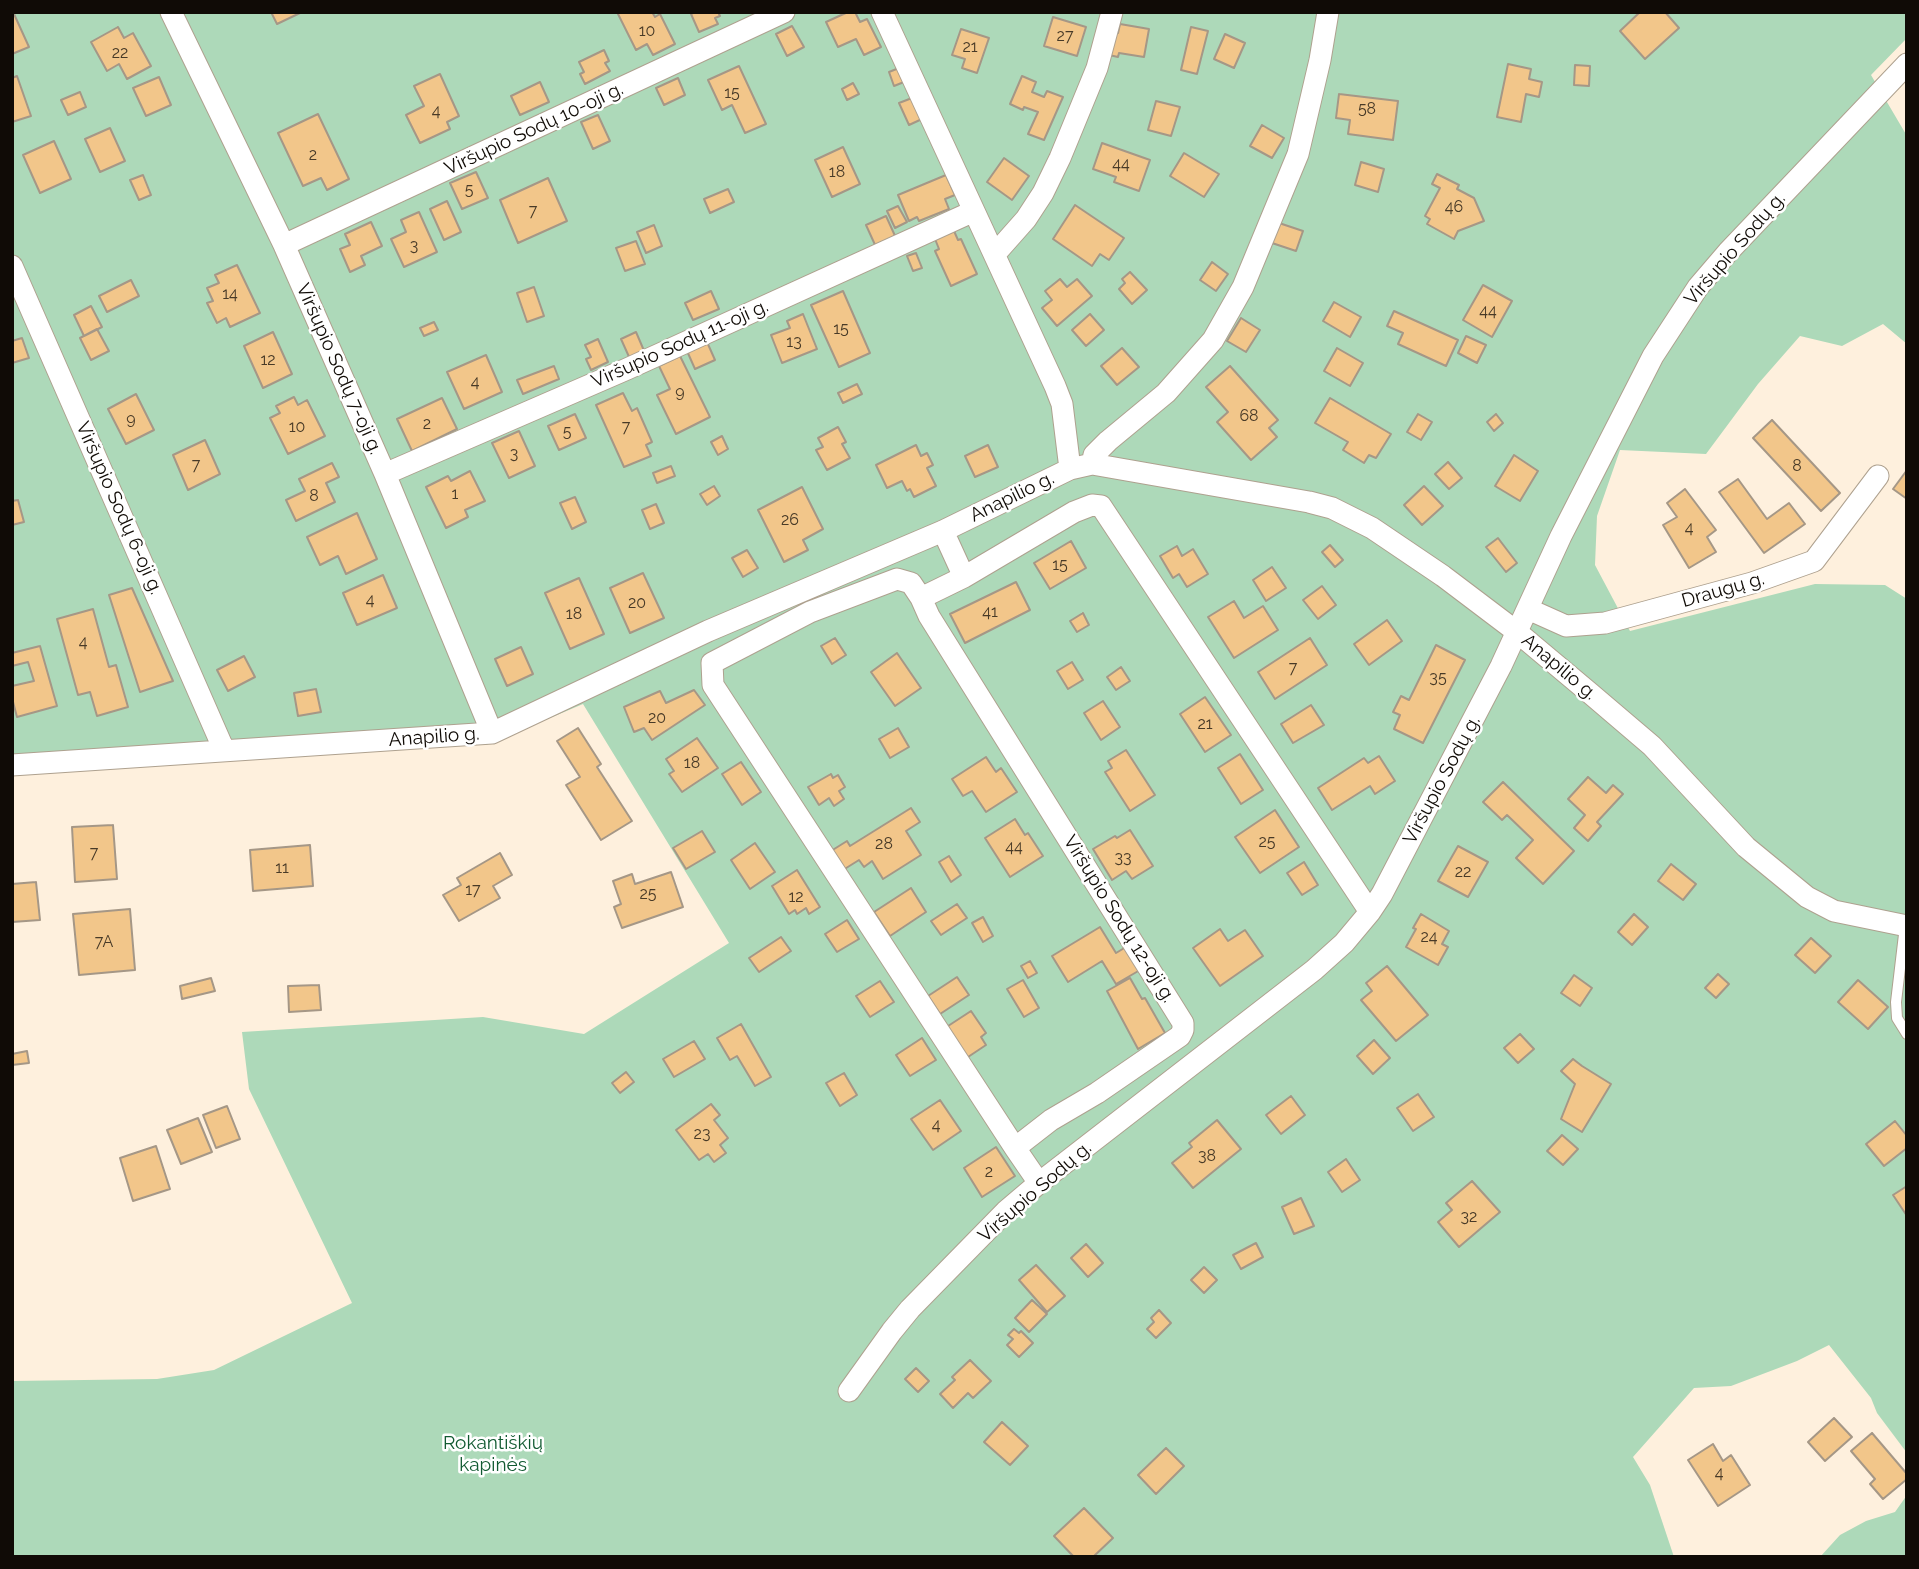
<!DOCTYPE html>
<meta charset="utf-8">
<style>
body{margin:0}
#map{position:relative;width:1919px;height:1569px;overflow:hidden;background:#fef0dd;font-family:Raleway,sans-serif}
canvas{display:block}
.frame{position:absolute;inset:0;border:14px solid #100b06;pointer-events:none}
</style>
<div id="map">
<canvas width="1919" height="1569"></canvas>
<div class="frame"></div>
</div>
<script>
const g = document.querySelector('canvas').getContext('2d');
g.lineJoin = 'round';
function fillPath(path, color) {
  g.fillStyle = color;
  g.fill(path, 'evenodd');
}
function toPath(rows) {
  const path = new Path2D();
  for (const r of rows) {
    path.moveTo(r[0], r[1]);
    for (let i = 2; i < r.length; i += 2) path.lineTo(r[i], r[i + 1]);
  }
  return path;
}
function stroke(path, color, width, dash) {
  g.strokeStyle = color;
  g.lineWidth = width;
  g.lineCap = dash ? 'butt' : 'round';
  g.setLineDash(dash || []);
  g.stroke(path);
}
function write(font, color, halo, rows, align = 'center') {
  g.font = font + ' Raleway,sans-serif';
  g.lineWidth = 5;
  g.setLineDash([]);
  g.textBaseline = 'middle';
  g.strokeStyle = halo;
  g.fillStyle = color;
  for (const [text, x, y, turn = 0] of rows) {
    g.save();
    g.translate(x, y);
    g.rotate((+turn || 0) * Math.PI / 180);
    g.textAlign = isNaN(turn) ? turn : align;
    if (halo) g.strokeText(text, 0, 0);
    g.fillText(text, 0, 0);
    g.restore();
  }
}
fillPath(toPath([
 [12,12,1907,12,1907,38,1871,75,1907,136,1907,344,1883,324,1842,346,1800,336,1758,384,1706,454,1620,450,1597,516,1595,565,1630,631,1815,584,1885,585,1907,599,1907,1453,1877,1413,1871,1398,1829,1345,1797,1361,1731,1386,1694,1388,1633,1457,1650,1485,1674,1557,12,1557,12,1381,157,1379,214,1370,352,1303,249,1089,242,1032,483,1017,584,1034,729,943,583,704,486,745,477,726,12,758],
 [1907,1495,1907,1557,1820,1557,1840,1535,1866,1521,1895,1512]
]), '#add9b9');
const building = toPath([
 [271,12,299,12,300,13,277,24,271,12],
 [617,12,652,12,655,17,660,14,675,44,653,55,647,44,636,50,617,12],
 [695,12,718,12,720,16,715,18,718,24,699,32,691,14,695,12],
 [848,12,855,12,860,22,867,19,881,47,864,55,856,39,838,47,826,22,848,12],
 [1640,12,1665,12,1679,28,1645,59,1620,31,1640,12],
 [14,14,29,47,12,54,12,15,14,14],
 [1053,17,1086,27,1077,56,1044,46,1053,17],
 [1120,24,1149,29,1144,57,1119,53,1118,57,1109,55,1113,32,1118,33,1120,24],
 [792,26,804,47,787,56,776,34,792,26],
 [118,27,124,38,133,33,151,66,127,79,119,64,107,71,91,42,118,27],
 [1191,27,1208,31,1197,74,1181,70,1191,27],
 [961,29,989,38,977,73,962,68,965,59,952,55,961,29],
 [1225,34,1245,43,1234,68,1214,59,1225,34],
 [604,50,609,61,605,63,610,71,585,84,580,74,584,72,579,62,604,50],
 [1508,64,1531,69,1529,79,1542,82,1539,97,1526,94,1521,122,1497,117,1508,64],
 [1575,65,1590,66,1589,86,1574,85,1575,65],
 [739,66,766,124,745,133,732,105,722,110,708,80,739,66],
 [899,68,904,82,894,86,889,72,899,68],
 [440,74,459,116,447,122,450,129,420,143,406,115,424,106,414,86,440,74],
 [17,76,31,116,12,122,12,78,17,76],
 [1022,76,1036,82,1032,92,1044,97,1047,91,1063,97,1044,140,1028,134,1038,112,1024,107,1023,110,1010,104,1022,76],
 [159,77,171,105,146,116,133,88,159,77],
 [678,78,685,95,664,105,656,88,678,78],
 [540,82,549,102,520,115,511,96,540,82],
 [853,83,859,94,847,100,842,89,853,83],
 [80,92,86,107,68,115,61,100,80,92],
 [1339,94,1398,101,1393,140,1348,134,1350,120,1336,118,1339,94],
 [912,98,922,119,909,125,899,103,912,98],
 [1156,101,1180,107,1171,136,1148,130,1156,101],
 [318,114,349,179,327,190,321,178,303,186,278,133,318,114],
 [598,115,610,141,593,149,581,122,598,115],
 [1262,125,1284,138,1272,158,1250,146,1262,125],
 [110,128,125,161,100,172,85,139,110,128],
 [54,141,71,179,40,193,23,155,54,141],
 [1102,143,1150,160,1139,191,1114,182,1116,177,1093,169,1102,143],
 [843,147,860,184,832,197,815,160,843,147],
 [1184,153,1219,174,1204,197,1170,176,1184,153],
 [1004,158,1029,176,1012,200,987,182,1004,158],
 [1361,162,1384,169,1378,192,1355,185,1361,162],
 [476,172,488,198,462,209,450,183,476,172],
 [1437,174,1459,185,1457,189,1474,198,1484,221,1458,231,1454,239,1427,224,1430,219,1425,216,1440,188,1432,184,1437,174],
 [143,175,151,195,139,200,130,180,143,175],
 [946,175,955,195,945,199,949,209,919,221,917,217,909,221,898,195,946,175],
 [548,178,567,221,518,243,500,200,548,178],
 [728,189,734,202,710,213,704,199,728,189],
 [447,201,461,232,444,240,430,209,447,201],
 [1075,205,1124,238,1109,260,1100,254,1092,266,1053,239,1075,205],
 [898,206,907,222,895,228,887,211,898,206],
 [419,212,437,252,404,267,391,239,406,232,401,220,419,212],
 [886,216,896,238,876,247,866,225,886,216],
 [371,222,382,246,361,256,365,265,350,272,340,249,350,245,345,234,371,222],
 [1279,223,1303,231,1296,251,1272,243,1279,223],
 [654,225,662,246,646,253,637,232,654,225],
 [954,231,958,240,961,239,977,274,951,286,935,251,939,249,935,239,954,231],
 [636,241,645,264,625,271,616,248,636,241],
 [916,253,922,268,913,271,907,256,916,253],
 [1212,262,1228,274,1216,291,1200,280,1212,262],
 [237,265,260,313,230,327,226,318,217,323,207,303,213,301,207,288,219,283,215,275,237,265],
 [1130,272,1147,290,1132,304,1119,289,1125,283,1122,279,1130,272],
 [1060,279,1067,287,1077,279,1092,296,1057,326,1042,308,1052,300,1045,291,1060,279],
 [131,280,139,296,107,312,99,296,131,280],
 [1483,285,1512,301,1492,337,1463,320,1483,285],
 [534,287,544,316,527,322,517,293,534,287],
 [711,291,719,309,693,320,685,303,711,291],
 [843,291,870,353,839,367,811,305,843,291],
 [1334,302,1361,317,1350,337,1323,321,1334,302],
 [91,306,102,327,84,336,74,315,91,306],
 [1394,311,1458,340,1446,366,1398,344,1403,333,1387,326,1394,311],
 [803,314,817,349,782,363,771,335,790,328,787,321,803,314],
 [1090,314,1104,330,1086,346,1072,330,1090,314],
 [1241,318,1260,330,1246,352,1227,341,1241,318],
 [434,322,438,330,424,336,420,328,434,322],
 [97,329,109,351,91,360,80,338,97,329],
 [273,332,292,374,263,388,244,346,273,332],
 [636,332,645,353,630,359,621,339,636,332],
 [1466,336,1486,345,1477,363,1458,353,1466,336],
 [22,338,29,358,12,363,12,341,22,338],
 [598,339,608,362,591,370,586,359,591,357,585,345,598,339],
 [707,342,715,360,695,369,687,351,707,342],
 [1122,348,1139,367,1117,385,1101,366,1122,348],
 [1337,348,1363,363,1350,386,1324,371,1337,348],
 [486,355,502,392,464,409,447,372,486,355],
 [680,356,710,417,676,434,657,395,670,389,659,366,680,356],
 [554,366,559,379,523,394,517,380,554,366],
 [1230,366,1278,420,1269,428,1277,437,1251,460,1217,422,1228,412,1206,387,1230,366],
 [857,384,862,394,843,403,838,393,857,384],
 [623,393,632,411,637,408,652,442,646,445,651,456,624,467,596,405,623,393],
 [136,394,154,430,126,444,108,409,136,394],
 [294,397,298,405,307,400,325,436,288,454,270,418,280,413,276,406,294,397],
 [442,398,457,429,412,451,397,419,442,398],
 [1330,398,1391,434,1376,458,1369,455,1364,463,1343,450,1348,442,1315,423,1330,398],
 [575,414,586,438,559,450,548,426,575,414],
 [1418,414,1432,422,1421,440,1407,432,1418,414],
 [1496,414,1503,423,1494,431,1487,422,1496,414],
 [1772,420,1840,493,1821,511,1753,438,1772,420],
 [838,427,846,442,842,444,850,458,827,470,816,450,823,447,818,438,838,427],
 [519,431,535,466,509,478,492,443,519,431],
 [722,436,728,449,718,455,711,442,722,436],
 [205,440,220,474,188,490,173,455,205,440],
 [916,445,921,456,927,453,933,465,927,468,936,486,914,497,910,489,907,491,902,481,887,488,876,465,916,445],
 [988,445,998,467,975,477,965,456,988,445],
 [1514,455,1538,471,1520,501,1495,486,1514,455],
 [1448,462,1462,478,1449,489,1435,474,1448,462],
 [332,463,339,477,326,483,335,502,296,521,286,500,305,491,299,479,332,463],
 [671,466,675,476,657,483,653,473,671,466],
 [1907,470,1907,499,1893,489,1907,470],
 [470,471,485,501,465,510,468,517,446,528,426,487,448,476,451,481,470,471],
 [1738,479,1767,519,1789,503,1805,524,1764,553,1719,492,1738,479],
 [714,486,720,496,707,505,700,494,714,486],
 [1424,486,1443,506,1422,525,1404,505,1424,486],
 [802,487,823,529,803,540,808,550,784,562,758,510,802,487],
 [1685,489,1716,530,1707,537,1716,552,1689,568,1663,525,1677,517,1667,503,1685,489],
 [575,497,586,522,572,529,560,503,575,497],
 [18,500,24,522,12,525,12,501,18,500],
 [656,504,664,523,650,529,642,510,656,504],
 [357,513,377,559,346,574,338,556,320,565,307,537,357,513],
 [1498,538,1517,563,1506,572,1486,547,1498,538],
 [1071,541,1086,568,1050,589,1034,563,1071,541],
 [1330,545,1343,560,1335,567,1322,552,1330,545],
 [1177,546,1182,556,1193,549,1208,574,1187,587,1179,574,1173,578,1160,556,1177,546],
 [747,550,758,568,743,577,732,558,747,550],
 [1272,567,1286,588,1266,601,1253,580,1272,567],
 [643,573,664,618,630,633,610,588,643,573],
 [383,575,397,608,357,625,343,593,383,575],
 [579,578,604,634,570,649,545,593,579,578],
 [1016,582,1030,610,965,643,950,614,1016,582],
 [1322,586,1336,605,1318,619,1303,600,1322,586],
 [132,588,173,681,140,692,109,595,132,588],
 [1234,601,1244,618,1263,606,1278,630,1234,658,1208,617,1234,601],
 [93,609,109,667,116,665,128,707,97,716,90,692,78,695,57,619,93,609],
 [1083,613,1089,625,1077,632,1070,621,1083,613],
 [1387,620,1402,641,1369,665,1354,644,1387,620],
 [835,638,846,655,832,664,821,646,835,638],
 [1310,638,1327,665,1275,699,1258,672,1310,638],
 [1436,645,1465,660,1423,743,1394,729,1400,715,1393,712,1401,696,1409,700,1436,645],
 [40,646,57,706,17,717,12,698,12,686,34,681,28,662,12,666,12,653,40,646],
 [521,647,533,674,507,686,495,659,521,647],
 [897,653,921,688,895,706,871,672,897,653],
 [244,656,255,677,228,691,217,670,244,656],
 [1072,662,1083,680,1068,689,1057,671,1072,662],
 [1121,667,1130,681,1116,690,1107,677,1121,667],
 [316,689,321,712,298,716,294,693,316,689],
 [694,690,705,705,652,740,644,728,634,732,624,707,660,691,666,703,694,690],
 [1205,697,1231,735,1205,752,1180,714,1205,697],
 [1103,701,1120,727,1101,740,1084,713,1103,701],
 [1311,705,1324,725,1293,743,1281,724,1311,705],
 [578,728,601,764,597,767,632,821,601,840,566,785,580,777,557,741,578,728],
 [898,728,909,747,890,758,879,739,898,728],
 [697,738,718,768,682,792,669,774,674,771,666,759,697,738],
 [1126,750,1155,795,1130,811,1105,772,1112,768,1108,761,1126,750],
 [1240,754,1263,790,1241,804,1218,768,1240,754],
 [1379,756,1395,781,1375,794,1370,786,1332,810,1318,788,1364,758,1368,763,1379,756],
 [986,757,996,772,1001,768,1017,792,986,812,972,791,963,796,952,779,986,757],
 [741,762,761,792,742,805,722,774,741,762],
 [831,774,833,778,838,775,845,787,839,791,844,799,834,806,829,798,819,805,808,787,831,774],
 [1588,777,1606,793,1613,785,1623,794,1597,822,1601,826,1588,841,1574,828,1585,815,1568,799,1588,777],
 [1503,782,1574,851,1543,884,1516,858,1533,840,1507,815,1502,820,1483,802,1503,782],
 [911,808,920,822,906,831,921,855,883,879,872,861,864,867,859,860,843,870,831,851,847,841,850,846,911,808],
 [1275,810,1299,847,1260,873,1235,837,1275,810],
 [1015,819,1025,835,1028,833,1043,856,1010,877,985,838,1015,819],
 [113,825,117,879,75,882,72,827,113,825],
 [1130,830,1153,866,1132,879,1126,871,1112,880,1093,849,1115,836,1117,838,1130,830],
 [702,831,715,852,686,869,673,848,702,831],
 [755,843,775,872,750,889,731,860,755,843],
 [310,845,313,886,253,891,250,850,310,845],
 [1458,846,1488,862,1468,897,1438,881,1458,846],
 [500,853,512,875,493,886,500,898,459,921,443,895,461,885,457,878,500,853],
 [949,856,961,875,951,882,939,862,949,856],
 [1304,862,1318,885,1302,895,1287,873,1304,862],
 [1671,864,1696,884,1683,900,1658,881,1671,864],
 [797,870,820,907,809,914,806,908,797,914,795,910,789,914,772,886,797,870],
 [671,872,683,907,622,928,614,907,621,904,613,881,632,874,635,884,671,872],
 [36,882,40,920,12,922,12,884,36,882],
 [911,888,926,912,890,936,874,912,911,888],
 [957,904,967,918,941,935,931,921,957,904],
 [130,909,135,970,79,975,73,914,130,909],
 [1421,914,1449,931,1442,944,1448,947,1438,965,1406,947,1416,929,1413,928,1421,914],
 [1634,914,1648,927,1632,945,1618,932,1634,914],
 [983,917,993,936,983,942,972,923,983,917],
 [847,920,859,939,837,952,825,934,847,920],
 [1100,927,1116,953,1126,947,1140,970,1116,984,1102,961,1068,982,1052,956,1100,927],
 [1220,929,1228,941,1245,930,1263,956,1220,986,1193,948,1220,929],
 [781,937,791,951,759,972,749,958,781,937],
 [1811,938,1831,956,1815,973,1795,955,1811,938],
 [1030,961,1037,973,1028,978,1021,966,1030,961],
 [1387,966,1428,1015,1396,1041,1361,1000,1372,991,1366,983,1387,966],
 [1718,974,1729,984,1716,998,1705,988,1718,974],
 [1574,975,1592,988,1580,1006,1561,993,1574,975],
 [957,977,969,995,940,1014,928,996,957,977],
 [211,978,215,991,182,999,180,986,211,978],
 [1130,978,1142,999,1145,998,1165,1033,1138,1049,1107,991,1130,978],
 [1023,980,1039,1008,1024,1017,1007,989,1023,980],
 [1858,980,1888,1007,1868,1029,1838,1002,1858,980],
 [880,981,894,1002,870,1017,856,996,880,981],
 [319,985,321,1010,289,1012,288,986,319,985],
 [971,1011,986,1033,981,1037,986,1045,965,1059,945,1028,971,1011],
 [741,1024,771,1077,755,1086,737,1056,730,1060,717,1038,741,1024],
 [1520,1034,1534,1049,1518,1063,1504,1048,1520,1034],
 [922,1038,936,1060,910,1076,896,1055,922,1038],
 [1374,1040,1390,1058,1373,1074,1357,1056,1374,1040],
 [694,1041,705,1059,674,1077,663,1059,694,1041],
 [27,1051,29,1063,12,1065,12,1054,27,1051],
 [1573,1059,1582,1066,1611,1084,1582,1132,1561,1119,1575,1084,1561,1071,1573,1059],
 [626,1072,634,1082,620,1093,612,1083,626,1072],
 [844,1073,857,1095,840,1106,826,1083,844,1073],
 [1418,1094,1434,1117,1413,1131,1397,1108,1418,1094],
 [1291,1096,1305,1115,1281,1134,1266,1115,1291,1096],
 [940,1100,961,1131,933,1150,911,1119,940,1100],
 [711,1104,720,1115,714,1120,728,1138,720,1145,726,1153,714,1162,708,1154,699,1160,676,1130,711,1104],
 [227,1106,240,1139,216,1148,203,1115,227,1106],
 [198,1118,212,1152,181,1164,167,1130,198,1118],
 [1217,1120,1241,1149,1193,1188,1172,1163,1192,1147,1189,1143,1217,1120],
 [1895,1121,1907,1136,1907,1148,1884,1166,1866,1144,1895,1121],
 [1562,1135,1578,1149,1563,1165,1547,1151,1562,1135],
 [156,1146,170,1189,133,1201,120,1158,156,1146],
 [996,1147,1015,1176,982,1197,964,1168,996,1147],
 [1346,1159,1360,1180,1342,1192,1328,1172,1346,1159],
 [1472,1181,1500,1212,1459,1247,1438,1222,1452,1210,1446,1203,1472,1181],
 [1907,1186,1907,1216,1893,1195,1907,1186],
 [1301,1198,1314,1226,1294,1234,1282,1207,1301,1198],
 [1256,1243,1263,1257,1241,1269,1233,1255,1256,1243],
 [1086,1244,1103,1263,1088,1277,1071,1258,1086,1244],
 [1036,1265,1065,1296,1047,1312,1019,1280,1036,1265],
 [1204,1267,1217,1280,1204,1293,1191,1280,1204,1267],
 [1032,1300,1047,1314,1029,1332,1015,1318,1032,1300],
 [1159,1310,1171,1323,1156,1338,1147,1329,1154,1322,1151,1318,1159,1310],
 [1014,1329,1019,1333,1021,1331,1033,1343,1019,1357,1007,1345,1013,1339,1008,1335,1014,1329],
 [970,1360,991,1381,973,1398,968,1393,953,1408,940,1394,955,1380,952,1377,970,1360],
 [916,1368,929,1381,918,1392,905,1379,916,1368],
 [1834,1418,1852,1437,1825,1461,1808,1442,1834,1418],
 [1002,1422,1028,1446,1010,1465,984,1442,1002,1422],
 [1872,1433,1907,1474,1907,1479,1883,1499,1870,1484,1875,1479,1851,1451,1872,1433],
 [1713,1444,1723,1461,1731,1455,1750,1485,1718,1506,1688,1460,1713,1444],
 [1166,1448,1184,1466,1156,1494,1138,1475,1166,1448],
 [1084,1508,1113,1538,1093,1557,1074,1557,1054,1536,1084,1508]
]);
fillPath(building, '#f2c68a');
stroke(building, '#a59786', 2);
const lane = toPath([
 [1905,926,1896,1002,1897,1018,1907,1034]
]);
const street = toPath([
 [171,12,284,245,385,474,492,733],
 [882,12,1055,386,1062,404,1070,469],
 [284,245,784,12],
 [995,254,1026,219,1043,193,1060,158,1097,68,1112,12],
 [12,266,224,750],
 [1092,464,1094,455,1108,441,1166,393,1213,340,1243,287,1298,154,1320,60,1328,12],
 [385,474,627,369,974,211],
 [943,531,964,577],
 [921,598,929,616,1183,1023,1183,1030,1180,1036,1097,1093,1051,1120,1015,1148,1039,1183],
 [1528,609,1566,626,1605,623,1752,583,1814,561,1878,476],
 [12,765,492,733,708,631,943,531,1070,469,1092,464,1309,502,1332,508,1372,528,1443,576,1517,632,1591,694,1652,746,1746,847,1807,897,1834,911,1907,926],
 [1015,1148,713,685,712,663,810,612,897,579,911,583,921,598,964,577,1074,512,1092,505,1101,506,1370,912],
 [849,1391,892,1331,910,1309,1006,1211,1039,1183,1314,970,1344,943,1370,912,1382,894,1501,666,1561,536,1653,356,1698,287,1728,252,1907,64]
]);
stroke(lane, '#aea18f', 12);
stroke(street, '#aea18f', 23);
stroke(lane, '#fff', 10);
stroke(street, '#fff', 21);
write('16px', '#483a27', null, [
 ["10",647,31],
 ["27",1065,36],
 ["21",970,47],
 ["22",120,53],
 ["15",732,93],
 ["58",1367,109],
 ["4",436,111],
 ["2",313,155],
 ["44",1121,164],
 ["18",837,172],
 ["5",469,190],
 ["46",1454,207],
 ["7",533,211],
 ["3",414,246],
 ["14",230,294],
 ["44",1488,311],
 ["15",841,329],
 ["13",794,342],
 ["12",268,360],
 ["4",475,382],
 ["9",680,392],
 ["68",1249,416],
 ["9",131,419],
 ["2",427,424],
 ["10",297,427],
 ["7",626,427],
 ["5",567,432],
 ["3",514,454],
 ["7",196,465],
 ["8",1797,466],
 ["1",455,494],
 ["8",314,496],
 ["26",790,520],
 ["4",1689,528],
 ["15",1060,565],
 ["4",370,600],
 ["20",637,603],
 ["41",990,612],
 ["18",574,614],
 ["4",83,642],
 ["7",1293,668],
 ["35",1438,678],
 ["20",657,718],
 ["21",1205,724],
 ["18",692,763],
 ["25",1267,842],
 ["28",884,844],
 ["44",1014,847],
 ["7",94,853],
 ["33",1123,858],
 ["11",282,868],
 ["22",1463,872],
 ["17",473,890],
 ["25",648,894],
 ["12",796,897],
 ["24",1429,937],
 ["7A",104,942],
 ["4",936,1125],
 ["23",702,1134],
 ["38",1207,1156],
 ["2",989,1172],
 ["32",1469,1217],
 ["4",1719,1473]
]);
write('19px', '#100b06', '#fff', [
 ["Viršupio Sodų 10-oji g.",534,129,-25],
 ["Viršupio Sodų g.",1735,249,-49],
 ["Viršupio Sodų 11-oji g.",680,344,-24],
 ["Viršupio Sodų 7-oji g.",339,369,66],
 ["Anapilio g.",1012,497,-26],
 ["Viršupio Sodų 6-oji g.",119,508,66],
 ["Draugų g.",1723,590,-16],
 ["Anapilio g.",1559,667,40],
 ["Anapilio g.",434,737,-4],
 ["Viršupio Sodų g.",1442,780,-62],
 ["Viršupio Sodų 12-oji g.",1119,919,58],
 ["Viršupio Sodų g.",1035,1192,-41]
]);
write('19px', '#115a31', '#fff', [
 ["Rokantiškių",493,1443],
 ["kapinės",493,1465]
]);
</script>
